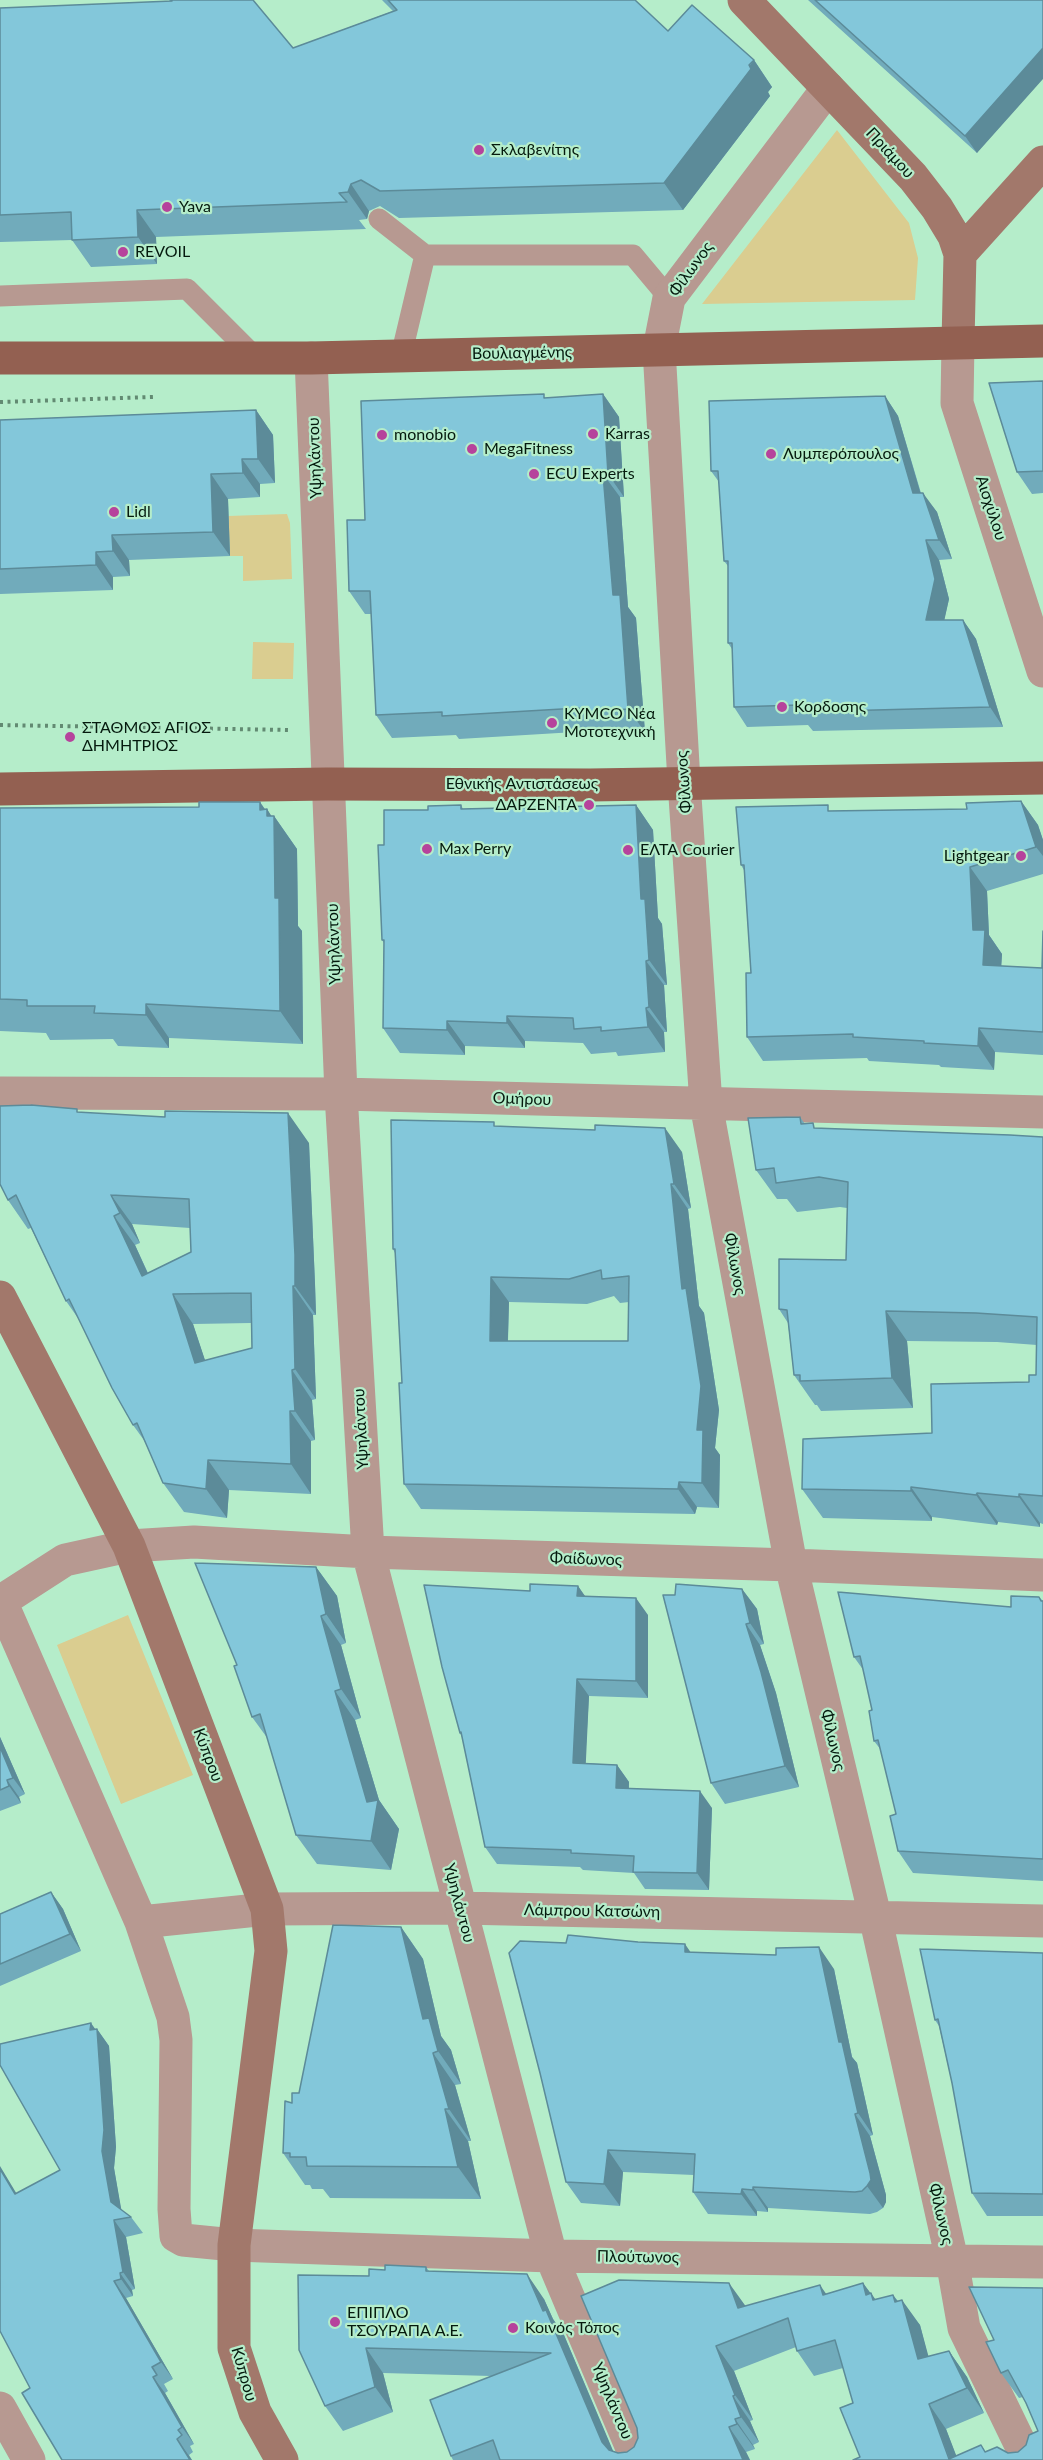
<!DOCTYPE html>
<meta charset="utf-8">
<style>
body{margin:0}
canvas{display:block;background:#b5edca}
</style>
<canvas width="1043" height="2460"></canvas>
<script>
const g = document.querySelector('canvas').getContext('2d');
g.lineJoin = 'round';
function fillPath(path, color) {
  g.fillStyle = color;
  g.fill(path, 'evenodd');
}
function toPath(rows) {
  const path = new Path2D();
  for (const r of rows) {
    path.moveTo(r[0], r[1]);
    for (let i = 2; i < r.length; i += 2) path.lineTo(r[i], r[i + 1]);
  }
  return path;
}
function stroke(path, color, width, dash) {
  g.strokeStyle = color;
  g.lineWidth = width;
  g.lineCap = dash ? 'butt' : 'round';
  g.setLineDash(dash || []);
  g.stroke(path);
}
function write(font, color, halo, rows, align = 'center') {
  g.font = font + ' Lato,sans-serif';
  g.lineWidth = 4.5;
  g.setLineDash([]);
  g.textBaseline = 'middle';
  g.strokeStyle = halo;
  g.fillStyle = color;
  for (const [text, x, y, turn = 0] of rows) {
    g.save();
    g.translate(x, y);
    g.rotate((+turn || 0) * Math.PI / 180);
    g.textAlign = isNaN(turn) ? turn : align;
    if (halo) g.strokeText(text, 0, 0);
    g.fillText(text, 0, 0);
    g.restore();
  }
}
fillPath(toPath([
 [837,130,909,223,918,258,915,300,702,304],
 [287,514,290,523,292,579,243,581,243,556,230,556,228,516],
 [253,642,294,643,293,679,252,679],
 [128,1615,193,1775,121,1804,57,1645]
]), '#dacd90');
stroke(toPath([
 [0,402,153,397],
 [0,725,290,730]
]), '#628a72', 4, [3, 4.5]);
stroke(toPath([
 [379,219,425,255],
 [0,296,187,289,256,358],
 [401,356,425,255,633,255,669,298]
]), '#b79991', 21);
stroke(toPath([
 [828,88,669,298,659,349,684,782,706,1104,791,1565,875,1916,952,2260,964,2328,1028,2460],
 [958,342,957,403,1043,671],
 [311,358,341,1094,368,1552,551,2256,637,2460],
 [0,1093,341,1094,1043,1112],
 [0,1599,141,1922,173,2017,176,2040,174,2209,176,2236,183,2240,234,2245,551,2256,1043,2262],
 [0,1602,65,1560,129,1546,194,1542,368,1552,791,1565,1043,1575],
 [141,1922,267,1909,461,1908,1043,1921],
 [0,2408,29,2460]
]), '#b79991', 33);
stroke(toPath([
 [744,0,913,177,937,208,954,236,960,254,958,342],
 [960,254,1043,162],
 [0,1297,129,1546,267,1909,271,1951,234,2245,234,2348,255,2412,282,2460]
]), '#a2786b', 33);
stroke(toPath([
 [0,358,311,358,1043,341],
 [0,789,327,784,590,785,1043,778]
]), '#936051', 33);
fillPath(toPath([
 [169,0,253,0,293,48,393,11,382,0,635,0,668,31,754,60,772,87,768,92,770,96,683,210,399,218,380,206,369,211,367,219,359,220,366,229,156,237,157,264,91,267,72,240,0,242,0,8,170,2],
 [808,0,1043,0,977,153],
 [1043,381,1043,493,1032,494,1017,472],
 [603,394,619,417,624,497,620,497,628,607,636,618,645,732,596,736,592,731,459,739,456,735,392,738,376,715,371,614,365,614,349,591,365,520,547,398],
 [885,396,898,416,921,493,937,512,952,559,939,560,949,599,944,620,963,620,976,639,1003,727,813,731,808,725,747,727,734,707,732,649,728,643,728,566,724,561,719,482,711,471],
 [256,410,273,435,275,483,260,484,260,497,228,499,230,556,129,560,130,576,113,577,113,590,0,594,0,420],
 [1021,801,1038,825,1043,840,1043,874,987,891,989,935,1002,954,1001,966,1042,968,1043,931,1043,1055,995,1052,994,1070,941,1067,939,1065,869,1061,867,1058,763,1061,747,1037,751,973,744,870,741,865,832,811,967,809],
 [461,805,463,809,636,805,653,830,658,918,662,924,667,985,664,985,667,1032,664,1032,665,1052,618,1056,616,1052,591,1054,583,1043,525,1041,525,1048,465,1046,465,1055,400,1053,383,1028,384,943,382,940,384,845,428,810],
 [0,808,267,809,271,816,274,816,297,849,298,926,302,931,303,1044,169,1038,169,1048,118,1046,113,1039,50,1040,46,1033,0,1031],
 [79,1112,309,1143,315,1284,316,1315,313,1315,316,1399,312,1400,315,1440,311,1441,311,1494,229,1490,227,1518,184,1512,163,1483,146,1443,133,1425,80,1321,66,1301,31,1228,28,1229,8,1200],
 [132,1224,190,1228,191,1252,148,1273,135,1245,140,1243],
 [251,1323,252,1348,205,1361,193,1324],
 [800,1117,805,1124,817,1129,1043,1137,1043,1524,1040,1523,1040,1527,998,1522,997,1525,932,1517,932,1521,823,1518,802,1489,932,1433,1029,1382,1036,1375,1037,1345,997,1342,907,1341,913,1408,821,1411,817,1405,815,1405,794,1375,788,1323,779,1309,846,1260,847,1208,840,1207,797,1212,787,1199,777,1199,756,1170],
 [498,1127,682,1152,691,1208,688,1209,699,1306,704,1313,719,1410,715,1448,720,1455,719,1508,697,1507,695,1514,421,1509,404,1484,402,1383,395,1253,393,1249],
 [614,1296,620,1303,629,1302,628,1341,508,1341,509,1302,587,1304],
 [316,1567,337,1596,346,1643,341,1645,361,1718,355,1720,379,1800,399,1829,391,1870,317,1864,296,1835,268,1739,252,1717,237,1665],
 [578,1586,585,1597,648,1615,648,1698,589,1696,585,1763,617,1765,629,1782,629,1788,712,1808,709,1890,645,1889,634,1873,583,1870,580,1867,497,1864,485,1847,462,1737,460,1733,530,1591],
 [742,1589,757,1609,764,1644,760,1645,776,1693,799,1787,725,1804,711,1783,675,1595],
 [1039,1597,1043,1601,1043,1881,913,1873,898,1851,896,1814,881,1750,874,1741,872,1710,864,1671,854,1657,1011,1607],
 [0,1737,25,1794,19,1797,21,1803,0,1811],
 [51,1892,63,1909,81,1951,0,1986,0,1914],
 [401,1927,423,1959,441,2036,451,2050,461,2084,455,2085,471,2141,468,2141,481,2199,330,2198,323,2189,312,2189,310,2185,305,2185,283,2153,292,2103,299,2093],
 [691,1952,834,1969,852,2057,857,2063,873,2135,870,2136,886,2195,886,2202,883,2208,877,2212,870,2214,768,2208,768,2212,757,2211,757,2216,708,2214,693,2192,694,2175,623,2172,620,2206,581,2203,566,2182],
 [1043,1953,1043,2216,987,2216,972,2193,952,2083,939,2026,935,2020],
 [95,2029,97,2029,109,2046,116,2147,114,2168,121,2210,131,2217,143,2233,126,2237,135,2289,132,2290,133,2296,126,2298,173,2379,164,2384,168,2391,165,2393,194,2444,190,2446,193,2452,189,2455,192,2460,62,2460,30,2388,17,2193,60,2170],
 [426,2267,429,2271,544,2299,553,2319,564,2335,613,2452,618,2453,627,2452,634,2447,745,2306,826,2294,863,2283,875,2300,893,2295,898,2301,920,2325,928,2357,949,2351,967,2377,984,2413,946,2429,956,2456,981,2445,986,2452,1008,2453,1018,2452,1026,2445,1038,2431,1023,2397,1019,2398,1001,2373,994,2340,1043,2288,1043,2460,860,2457,853,2403,843,2368,814,2376,797,2351,796,2347,734,2371,753,2420,750,2421,759,2442,753,2445,755,2449,746,2452,750,2460,453,2460,451,2456,491,2376,383,2373,393,2412,343,2431,325,2406,369,2276,385,2270]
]), '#71abbb');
fillPath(toPath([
 [1043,48,1043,79,977,153,965,136],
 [754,60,772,87,768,92,770,96,683,210,664,183],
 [351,184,369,211,367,219,348,192],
 [137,210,156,237,157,264,138,237],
 [603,394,619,417,624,497,608,474],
 [885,396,898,416,926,512,913,493],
 [256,410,273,435,275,483,258,459],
 [242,459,260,484,260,497,243,473],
 [211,474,228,499,230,556,213,532],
 [603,474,620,497,628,607,636,618,645,732,628,709,613,595],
 [923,493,937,512,952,559,939,540],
 [112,535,129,560,130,576,113,551],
 [926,540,939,560,949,599,940,640,926,620],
 [96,552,113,577,113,590,96,565],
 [963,620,976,639,1003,727,990,707],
 [1021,801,1038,825,1043,840,1043,856,1036,847],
 [260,802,267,812,267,809,274,820,274,816,297,849,298,926,302,931,303,1044,280,1011,275,898,260,810],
 [636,805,653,830,658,918,662,924,667,985,649,960,641,899],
 [970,867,987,891,989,935,1002,954,1000,989,983,965,973,930],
 [646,961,664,985,667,1032,649,1007],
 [146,1004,169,1038,169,1048,146,1015],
 [646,1008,664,1032,665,1052,648,1027],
 [507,1016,525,1041,525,1048,507,1023],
 [447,1021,465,1046,465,1055,447,1030],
 [979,1028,995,1052,994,1070,978,1046],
 [288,1113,309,1143,315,1284,316,1315,295,1286],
 [665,1128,682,1152,691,1208,674,1184],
 [671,1184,688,1209,699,1306,704,1313,719,1410,715,1448,720,1455,719,1508,702,1483],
 [111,1195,132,1224,140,1243,120,1213],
 [114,1216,135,1245,162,1305,142,1276],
 [491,1277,509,1302,507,1366,490,1341],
 [293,1286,313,1315,316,1399,295,1369],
 [173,1294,193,1324,216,1393,195,1363],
 [886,1311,907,1341,913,1408,892,1378],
 [292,1370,312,1400,315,1440,295,1411],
 [290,1411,311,1441,311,1494,291,1464],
 [208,1460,229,1490,227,1518,206,1489],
 [679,1482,697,1507,695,1514,678,1489],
 [911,1487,932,1517,932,1521,911,1491],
 [977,1493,998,1522,997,1525,976,1495],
 [1019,1494,1040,1523,1040,1527,1019,1497],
 [316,1567,337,1596,346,1643,326,1614],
 [578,1586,590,1603,577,1596],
 [742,1589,757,1609,764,1644,750,1623],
 [636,1598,648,1615,648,1698,636,1681],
 [321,1616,341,1645,361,1718,341,1689],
 [746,1624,760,1645,776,1693,799,1787,785,1766],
 [577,1679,589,1696,585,1780,573,1763],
 [335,1691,355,1720,379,1800,399,1829,391,1870,371,1841,367,1802],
 [0,1737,25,1794,13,1778,0,1747],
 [617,1765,629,1782,628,1805,616,1788],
 [7,1780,19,1797,21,1803,9,1786],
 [700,1791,712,1808,709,1890,697,1873],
 [51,1892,63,1909,81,1951,70,1934],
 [401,1927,423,1959,441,2036,451,2050,461,2084,438,2051,423,2019],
 [685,1944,700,1966,685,1952],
 [819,1947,834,1969,852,2057,857,2063,873,2135,858,2113,839,2042],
 [91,2023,98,2033,97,2029,109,2046,116,2147,114,2168,123,2219,111,2202,102,2151,90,2030],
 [433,2053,455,2085,471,2141,449,2109],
 [445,2109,468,2141,481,2199,458,2167],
 [855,2114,870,2136,886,2195,886,2202,883,2208,867,2186],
 [608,2150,623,2172,620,2206,604,2184],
 [0,2166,27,2211,15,2194,0,2169],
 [753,2187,768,2208,768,2212,753,2190],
 [742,2189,757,2211,757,2216,741,2194],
 [114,2220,126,2237,135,2289,123,2272],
 [120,2273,132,2290,133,2296,121,2279],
 [527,2274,544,2299,553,2319,564,2335,617,2460,602,2442],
 [114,2281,126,2298,173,2379,161,2362],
 [729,2283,747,2308,738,2308],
 [863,2283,872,2295,871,2293,889,2319,866,2295],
 [820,2285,838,2311,823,2295],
 [893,2295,906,2313,902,2300,920,2325,936,2384,918,2359,895,2302],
 [716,2346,734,2371,753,2420,735,2395],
 [366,2348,383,2373,393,2412,375,2387],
 [949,2351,967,2377,984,2413,967,2388],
 [153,2377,165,2393,194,2444,182,2427],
 [733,2396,750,2421,759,2442,741,2417],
 [929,2404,946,2429,958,2460,950,2460],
 [735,2419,753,2445,755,2449,737,2424],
 [729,2427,746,2452,750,2460,743,2460],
 [177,2439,192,2460,190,2460]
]), '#5c8b99');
const building = toPath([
 [171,0,253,0,293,48,397,10,388,0,635,0,668,31,692,5,754,60,749,65,751,69,664,183,380,191,361,180,351,184,348,192,339,193,347,202,137,210,138,237,72,240,71,212,0,215,0,8,172,1,171,0],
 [815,0,1043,0,1043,48,965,136,815,0],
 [1043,381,1043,471,1017,472,989,383,1043,381],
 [544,394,544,398,603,394,608,474,603,474,613,595,620,595,628,709,580,713,579,708,442,716,442,712,376,715,370,591,349,591,347,520,365,520,361,401,544,394],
 [885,396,913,493,923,493,939,540,926,540,935,579,926,620,963,620,990,707,799,712,799,705,734,707,732,643,728,643,728,561,724,561,718,471,711,471,709,401,885,396],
 [256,410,258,459,242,459,243,473,211,474,213,532,112,535,113,551,96,552,96,565,0,569,0,420,256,410],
 [1021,801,1036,847,970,867,973,930,985,930,983,965,1042,968,1043,931,1043,1032,979,1028,978,1046,924,1043,924,1041,853,1037,853,1034,747,1037,746,973,751,973,744,865,741,865,736,807,828,805,828,811,967,809,966,803,1021,801],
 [199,802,260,802,260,810,267,809,267,816,274,816,275,898,279,898,280,1011,146,1004,146,1015,94,1013,95,1006,27,1006,27,1000,0,999,0,808,199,807,199,802],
 [461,805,461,809,636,805,641,899,645,899,649,960,646,961,649,1007,646,1008,648,1027,601,1031,601,1027,574,1029,573,1018,507,1016,507,1023,447,1021,447,1030,383,1028,384,940,382,940,378,845,384,845,384,810,428,810,428,806,461,805],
 [31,1105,77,1109,77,1112,165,1117,165,1111,288,1113,295,1255,295,1286,293,1286,295,1369,292,1370,295,1411,290,1411,291,1464,208,1460,206,1489,163,1483,137,1423,133,1425,112,1388,69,1299,66,1301,16,1195,8,1200,0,1184,0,1106,31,1105],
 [111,1195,189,1199,191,1252,142,1276,114,1216,120,1213,111,1195],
 [251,1293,252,1348,195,1363,173,1294,251,1293],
 [800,1117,801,1124,813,1123,814,1128,1010,1135,1043,1137,1043,1496,1019,1494,1019,1497,977,1493,976,1495,911,1487,911,1491,802,1489,803,1439,932,1433,931,1384,1029,1382,1029,1375,1036,1375,1037,1317,976,1313,886,1311,892,1378,800,1381,800,1375,794,1375,787,1310,779,1309,779,1259,846,1260,848,1182,819,1177,776,1183,774,1168,756,1170,748,1118,800,1117],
 [391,1120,494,1122,494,1126,595,1130,595,1125,665,1128,674,1184,671,1184,682,1289,686,1288,701,1386,697,1430,703,1430,702,1483,679,1482,678,1489,404,1484,399,1383,402,1383,395,1249,393,1249,391,1120],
 [601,1270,602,1279,629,1276,628,1341,490,1341,491,1277,569,1279,601,1270],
 [195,1563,316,1567,326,1614,321,1616,341,1689,335,1691,367,1802,378,1800,371,1841,296,1835,260,1714,252,1717,234,1666,237,1665,195,1563],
 [530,1584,578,1586,577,1596,636,1598,636,1681,577,1679,573,1763,617,1765,616,1788,700,1791,697,1873,633,1872,634,1856,571,1853,571,1850,485,1847,461,1732,460,1733,442,1667,424,1585,530,1591,530,1584],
 [676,1584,742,1589,750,1623,746,1624,761,1672,785,1766,711,1783,663,1595,675,1595,676,1584],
 [838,1592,1011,1607,1011,1596,1039,1597,1041,1601,1043,1601,1043,1859,898,1851,890,1816,896,1814,878,1740,874,1741,869,1711,872,1710,860,1656,854,1657,838,1592],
 [0,1747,13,1778,7,1780,9,1786,0,1790,0,1747],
 [51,1892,70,1934,0,1964,0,1914,51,1892],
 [333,1925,401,1927,423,2019,429,2018,438,2051,433,2053,449,2109,445,2109,458,2167,307,2166,306,2157,290,2157,290,2153,283,2153,285,2101,292,2103,292,2093,299,2093,333,1925],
 [568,1935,638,1942,685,1944,685,1952,776,1955,776,1948,819,1947,839,2042,842,2042,858,2113,855,2114,870,2173,871,2180,867,2186,862,2191,855,2192,753,2187,753,2190,742,2189,741,2194,693,2192,695,2154,608,2150,604,2184,566,2182,540,2073,509,1953,520,1941,566,1943,568,1935],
 [920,1949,1043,1953,1043,2194,972,2193,952,2083,938,2019,935,2020,920,1949],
 [91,2023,90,2030,97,2029,104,2130,102,2151,111,2202,131,2217,114,2220,123,2272,120,2273,121,2279,114,2281,161,2362,152,2367,157,2375,153,2377,182,2427,178,2430,182,2435,177,2439,190,2460,62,2460,22,2393,30,2388,0,2331,0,2169,15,2194,60,2170,0,2065,0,2044,91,2023],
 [385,2265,426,2267,426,2271,527,2274,543,2311,546,2310,602,2442,609,2450,618,2453,627,2452,634,2447,638,2438,637,2428,581,2296,619,2280,729,2283,738,2308,820,2285,823,2295,863,2283,866,2295,871,2293,873,2300,893,2295,895,2302,902,2300,918,2359,949,2351,967,2388,929,2404,949,2459,981,2445,985,2452,997,2447,1008,2453,1018,2452,1026,2445,1029,2435,1038,2431,1026,2403,1008,2370,1001,2373,986,2342,994,2340,969,2287,1043,2288,1043,2460,853,2460,860,2457,840,2408,853,2403,835,2340,797,2351,788,2318,716,2346,735,2395,733,2396,741,2417,735,2419,737,2424,729,2427,743,2460,500,2460,493,2440,451,2456,430,2400,551,2353,366,2348,375,2387,325,2406,299,2350,298,2275,369,2276,369,2269,385,2270,385,2265]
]);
fillPath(building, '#83c7da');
stroke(building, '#5c8b99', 1.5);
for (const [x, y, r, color] of [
 [479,150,6,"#b6439c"],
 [167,207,6,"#b6439c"],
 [123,252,6,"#b6439c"],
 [593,434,6,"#b6439c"],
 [382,435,6,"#b6439c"],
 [472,449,6,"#b6439c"],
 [771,454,6,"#b6439c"],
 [534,474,6,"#b6439c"],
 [114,512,6,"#b6439c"],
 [782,707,6,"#b6439c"],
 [552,723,6,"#b6439c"],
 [70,737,6,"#b6439c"],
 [589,805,6,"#b6439c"],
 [427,849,6,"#b6439c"],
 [628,850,6,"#b6439c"],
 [1021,856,6,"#b6439c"],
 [335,2322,6,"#b6439c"],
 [513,2328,6,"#b6439c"]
]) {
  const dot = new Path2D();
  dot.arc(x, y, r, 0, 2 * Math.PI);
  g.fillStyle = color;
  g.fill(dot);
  stroke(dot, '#b5edca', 2);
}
write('16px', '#051a0e', '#b5edca', [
 ["Σκλαβενίτης",491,150],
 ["Yava",179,207],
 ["REVOIL",135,252],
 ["Karras",605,434],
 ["monobio",394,435],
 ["MegaFitness",484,449],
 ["Λυμπερόπουλος",783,454],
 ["ECU Experts",546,474],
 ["Lidl",126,512],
 ["Κορδοσης",794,707],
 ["KYMCO Νέα",564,714],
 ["Μοτοτεχνική",564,732],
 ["ΣΤΑΘΜΟΣ ΑΓΙΟΣ",82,728],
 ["ΔΗΜΗΤΡΙΟΣ",82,746],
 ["ΔΑΡΖΕΝΤΑ",577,805,"right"],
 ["Max Perry",439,849],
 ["ΕΛΤΑ Courier",640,850],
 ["Lightgear",1009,856,"right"],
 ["ΈΠΙΠΛΟ",347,2313],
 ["ΤΣΟΥΡΑΠΆ Α.Ε.",347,2331],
 ["Κοινός Τόπος",525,2328]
], 'left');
write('16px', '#051a0e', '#b5edca', [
 ["Πριάμου",890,153,47],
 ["Φίλωνος",691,269,-54],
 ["Βουλιαγμένης",522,353,-1],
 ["Υψηλάντου",315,458,-92],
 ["Αισχύλου",991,508,72],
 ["Φίλωνος",684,782,-94],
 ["Εθνικής Αντιστάσεως",522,784],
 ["Υψηλάντου",334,944,-92],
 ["Ομήρου",522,1099,2],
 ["Φίλωνος",735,1264,80],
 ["Υψηλάντου",361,1429,-93],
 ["Φαίδωνος",586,1559,2],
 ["Φίλωνος",833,1740,77],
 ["Κύπρου",208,1755,69],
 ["Υψηλάντου",459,1903,75],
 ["Λάμπρου Κατσώνη",592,1911,1],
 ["Φίλωνος",941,2214,77],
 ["Πλούτωνος",638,2257,1],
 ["Κύπρου",244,2374,74],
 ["Υψηλάντου",612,2401,67]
]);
</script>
